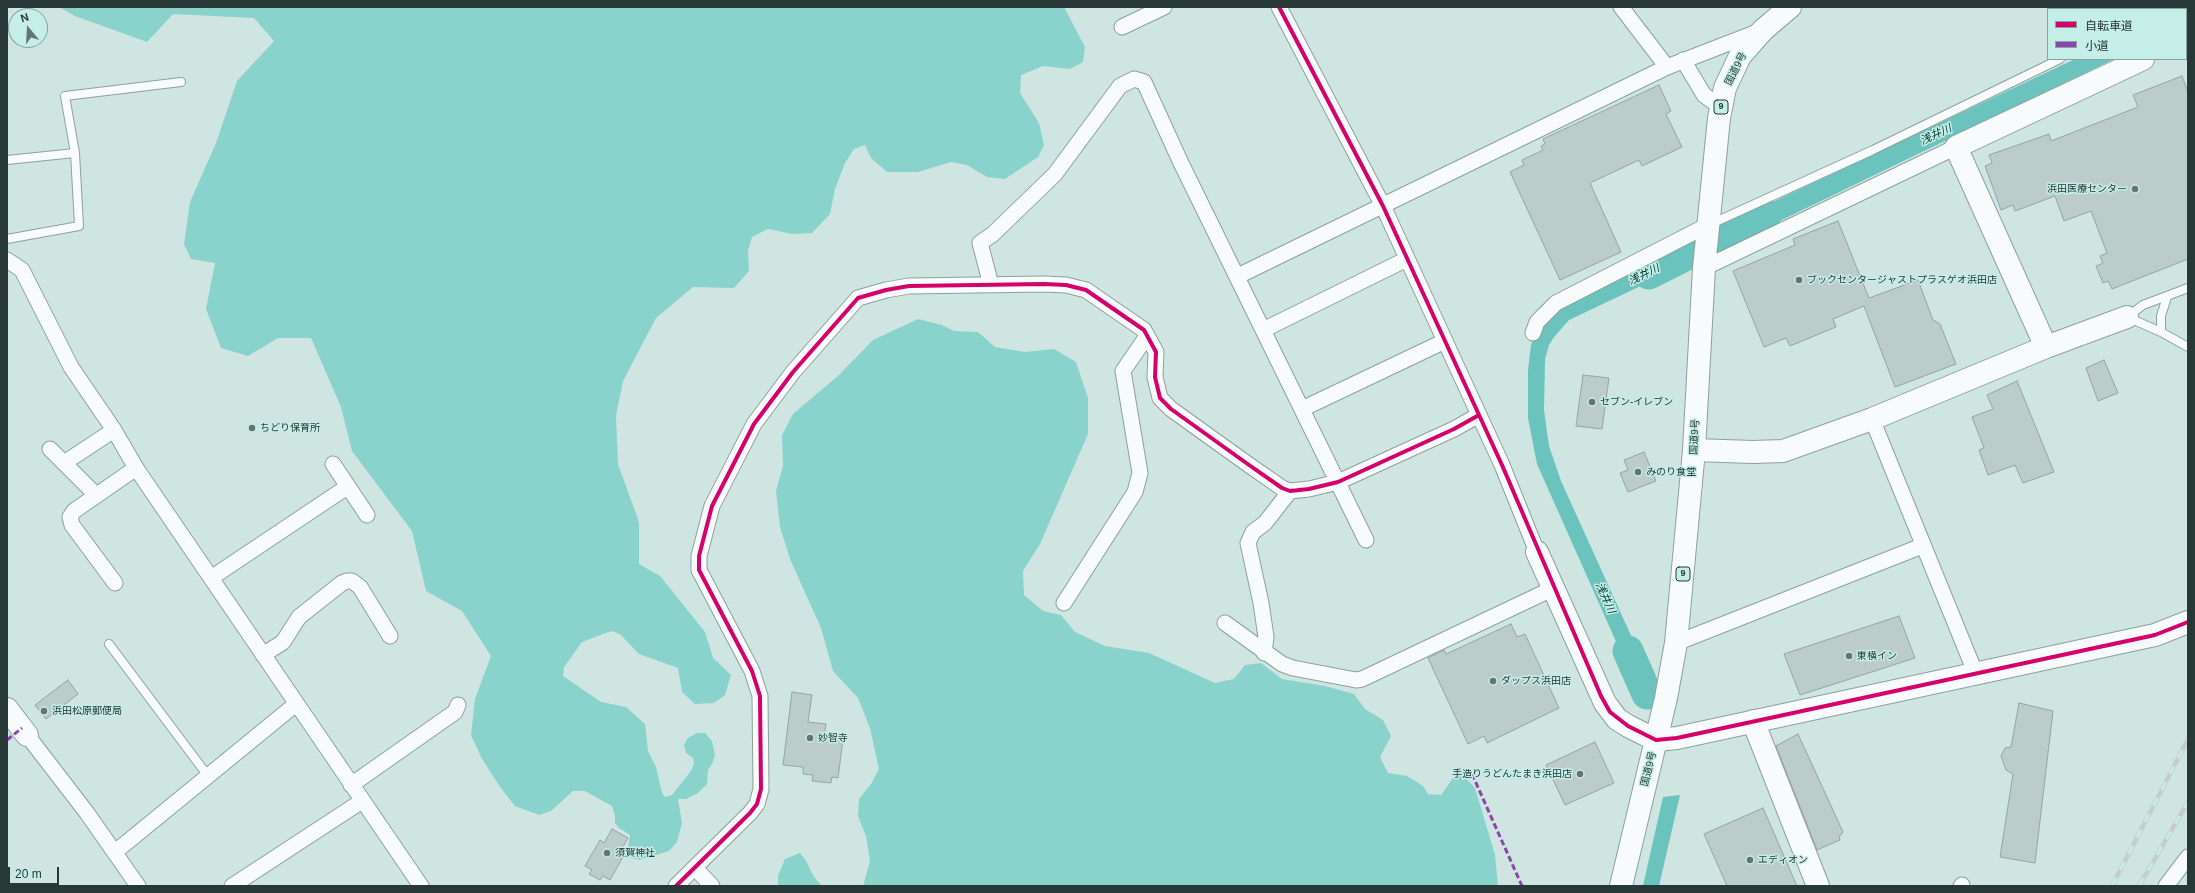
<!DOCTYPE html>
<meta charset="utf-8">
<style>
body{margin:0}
#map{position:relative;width:2195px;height:893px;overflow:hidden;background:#cee5e2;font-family:Arial,"Noto Sans JP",sans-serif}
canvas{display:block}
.frame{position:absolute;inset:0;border:8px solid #283836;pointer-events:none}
.legend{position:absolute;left:2047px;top:8px;width:140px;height:52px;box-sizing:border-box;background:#c5eee8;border:1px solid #86a5a1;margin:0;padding:5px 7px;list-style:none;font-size:12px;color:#283836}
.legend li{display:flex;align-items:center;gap:8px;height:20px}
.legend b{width:20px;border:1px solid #86a5a1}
.north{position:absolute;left:8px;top:8px;width:40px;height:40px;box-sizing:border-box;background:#c5eee8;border:1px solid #86a5a1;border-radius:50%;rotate:342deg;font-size:11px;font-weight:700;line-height:16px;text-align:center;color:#283836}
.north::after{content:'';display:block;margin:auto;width:14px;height:18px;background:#627572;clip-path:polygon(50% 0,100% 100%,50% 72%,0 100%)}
.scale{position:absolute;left:8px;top:867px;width:51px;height:18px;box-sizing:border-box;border:2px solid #283836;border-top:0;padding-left:5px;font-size:12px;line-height:14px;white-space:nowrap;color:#283836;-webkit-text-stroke:3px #c5eee8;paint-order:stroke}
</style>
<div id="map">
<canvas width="2195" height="893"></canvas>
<div class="frame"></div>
<ul class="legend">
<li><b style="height:5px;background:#d6006c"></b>自転車道</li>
<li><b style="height:5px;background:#8e44ad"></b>小道</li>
</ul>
<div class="north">N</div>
<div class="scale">20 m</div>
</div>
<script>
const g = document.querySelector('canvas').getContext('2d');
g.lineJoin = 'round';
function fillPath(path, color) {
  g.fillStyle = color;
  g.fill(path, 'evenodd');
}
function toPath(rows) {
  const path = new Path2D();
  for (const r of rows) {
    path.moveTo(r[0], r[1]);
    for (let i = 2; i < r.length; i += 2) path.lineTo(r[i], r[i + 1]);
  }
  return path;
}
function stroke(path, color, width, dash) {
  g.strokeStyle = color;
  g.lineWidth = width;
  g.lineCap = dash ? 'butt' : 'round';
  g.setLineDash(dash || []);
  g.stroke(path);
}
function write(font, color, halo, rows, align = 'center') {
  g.font = font + ' Arial,"Noto Sans JP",sans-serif';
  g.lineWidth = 3;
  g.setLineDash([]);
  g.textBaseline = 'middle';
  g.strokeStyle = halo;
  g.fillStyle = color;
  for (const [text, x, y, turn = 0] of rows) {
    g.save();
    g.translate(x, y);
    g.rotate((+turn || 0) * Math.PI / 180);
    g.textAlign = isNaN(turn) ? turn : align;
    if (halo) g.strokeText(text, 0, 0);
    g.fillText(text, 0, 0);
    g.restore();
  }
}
fillPath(toPath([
 [59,7,1064,7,1085,47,1083,62,1070,69,1043,66,1021,75,1020,93,1039,123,1044,145,1038,157,1005,179,987,177,967,165,951,162,918,172,887,172,871,158,865,145,854,149,845,163,835,189,830,214,812,233,793,234,768,229,752,237,748,251,749,271,734,288,693,287,656,318,623,381,616,416,618,464,639,522,639,564,660,576,705,632,713,658,731,675,725,695,714,703,695,704,682,692,678,668,639,654,620,634,611,631,582,642,564,667,563,676,601,702,626,707,645,724,648,751,656,767,662,793,665,797,672,795,691,771,694,764,693,758,686,753,684,745,688,738,697,733,705,733,712,741,715,755,712,764,708,770,707,784,698,793,686,799,678,799,682,823,677,842,669,851,639,860,631,858,627,853,630,835,619,828,615,823,615,816,612,806,585,791,573,791,551,811,539,815,515,806,500,787,481,757,471,735,475,699,491,656,462,611,426,591,412,531,352,451,341,407,311,338,278,338,248,356,221,348,206,309,215,263,191,259,184,244,190,202,216,143,237,81,274,41,254,18,173,14,147,42,75,16],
 [918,319,942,325,954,331,978,332,995,347,1025,352,1054,349,1076,362,1088,398,1088,434,1040,544,1023,571,1024,595,1043,611,1061,615,1075,632,1105,646,1149,653,1215,683,1234,679,1245,665,1261,663,1282,679,1325,686,1354,694,1365,709,1383,720,1391,736,1380,757,1388,773,1407,776,1423,786,1428,794,1441,795,1455,775,1464,776,1475,788,1495,855,1498,886,863,886,870,861,866,836,858,816,859,799,871,784,879,769,870,728,858,698,833,671,821,628,790,559,780,527,776,491,783,466,782,435,793,414,838,376,873,340],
 [800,853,806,861,814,877,822,886,778,886,778,876,785,859]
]), '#8ad3cc');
fillPath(toPath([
 [2075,59,2114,59,1726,247,1728,223],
 [1689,241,1685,265,1569,320,1554,337,1549,345,1545,359,1544,410,1549,446,1561,481,1648,673,1642,700,1537,464,1528,418,1528,370,1531,345,1536,330,1565,303],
 [1680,795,1659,886,1643,886,1663,797]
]), '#6ac3bc');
stroke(toPath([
 [1649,274,1766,215],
 [1628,651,1647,694]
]), '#6ac3bc', 31);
const building = toPath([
 [2182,76,2188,92,2188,259,2112,289,2108,281,2103,283,2096,266,2103,263,2100,256,2107,253,2091,211,2064,221,2055,196,2015,211,2013,205,2001,210,1985,166,1992,163,1989,155,2049,134,2051,141,2138,107,2133,95,2182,76],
 [1659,85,1671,111,1666,114,1682,147,1642,166,1639,160,1590,183,1621,252,1560,280,1510,172,1524,165,1522,160,1543,150,1541,146,1545,144,1543,139,1659,85],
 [1838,221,1869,298,1918,280,1933,320,1940,324,1956,364,1895,387,1864,306,1833,319,1836,327,1790,346,1786,338,1764,347,1733,271,1795,245,1793,239,1838,221],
 [2104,360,2118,393,2098,401,2086,368,2104,360],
 [1583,375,1609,378,1602,429,1576,426,1583,375],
 [2017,381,2054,472,2023,483,2015,465,1988,475,1979,450,1984,448,1972,417,1993,409,1987,395,2017,381],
 [1644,452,1656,481,1628,492,1620,473,1628,470,1624,460,1644,452],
 [1899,616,1915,658,1800,695,1784,654,1899,616],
 [1511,624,1517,637,1525,634,1559,708,1487,743,1484,736,1468,744,1428,658,1444,650,1446,654,1511,624],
 [68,680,78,694,46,719,35,705,68,680],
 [792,692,812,695,808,722,826,724,824,737,843,739,838,778,832,777,831,783,812,781,813,775,803,774,803,767,783,765,792,692],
 [2019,703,2053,711,2035,863,2000,857,2013,774,2006,770,2001,756,2005,748,2011,747,2019,703],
 [1798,734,1843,832,1839,837,1840,840,1817,850,1776,746,1798,734],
 [1595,742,1614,783,1565,805,1546,765,1595,742],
 [1763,808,1797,886,1727,886,1704,834,1763,808],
 [612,829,628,838,620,852,624,855,610,880,603,876,600,880,589,874,592,870,585,866,600,840,604,843,612,829]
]);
fillPath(building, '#bbccca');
stroke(building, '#93a5a3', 1);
const lane = toPath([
 [2163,9,2168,7],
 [7,160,75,153],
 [1711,224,1873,150,2060,59],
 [7,239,79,226,75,153,65,96,181,82],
 [2188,288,2143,305,2127,317,2161,332,2188,347],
 [2161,332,2161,316,2167,297],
 [109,644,208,776]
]);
const street = toPath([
 [1279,7,1383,206,1502,465,1537,552],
 [1621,7,1667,67],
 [1122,27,1164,7],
 [1683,60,1704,95,1721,107],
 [7,260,22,270,71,367,114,430,136,468,421,886],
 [1704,268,1956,147],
 [1238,276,1667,67,1760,31],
 [991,285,980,243,993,234,1055,174,1120,86,1134,79,1144,82,1181,163,1366,540],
 [1263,330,1407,259],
 [1533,333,1537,322,1556,303,1708,225],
 [1302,409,1445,341],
 [1872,419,1975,672],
 [50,449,96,495],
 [64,463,114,430],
 [333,464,367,515],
 [211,578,347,487],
 [115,583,72,525,70,517,74,511,136,468],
 [1064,603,1135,492,1140,473,1123,371,1147,336],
 [1225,623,1282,664,1293,668,1356,680,1362,679,1554,588],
 [1676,643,1922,546],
 [1264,653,1266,637,1261,603,1248,543,1253,532,1265,523,1290,491],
 [263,655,283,642,299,617,342,583,347,581,352,581,360,587,390,636],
 [27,735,87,813,138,886],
 [351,785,455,712,458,705],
 [115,852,296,704],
 [695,868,712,886],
 [232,886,362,801],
 [676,886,750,813,757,804,761,789,760,696,752,671,699,570,699,556,712,506,754,424,793,372,858,298,886,290,909,286,1044,284,1066,285,1086,290,1144,330,1156,352,1155,377,1160,398,1171,409,1249,465,1282,488,1290,491,1309,489,1338,482,1454,429,1479,415],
 [1961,886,1962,885],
 [2166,886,2188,857]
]);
const secondary = toPath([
 [2186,39,2188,38],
 [2046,347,1956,147,2143,59],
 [1694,450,1753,452,1783,451,1872,419,2046,347,2127,317],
 [1537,552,1605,703,1617,719,1628,726,1656,740,1677,738,2155,635,2188,622],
 [7,709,27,735],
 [1753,721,1818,886]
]);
const highway = toPath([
 [1621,886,1666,698,1676,643,1694,450,1704,268,1719,118,1725,88,1740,56,1763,30,1790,7]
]);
stroke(lane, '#8ea09e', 10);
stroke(street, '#8ea09e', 17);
stroke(secondary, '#8ea09e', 24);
stroke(highway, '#8ea09e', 24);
stroke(lane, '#f8fbfb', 8);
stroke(street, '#f8fbfb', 15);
stroke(secondary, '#f8fbfb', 22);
stroke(highway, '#f8fbfb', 22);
const rail = toPath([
 [2112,886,2188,739],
 [2139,886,2188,802]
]);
stroke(rail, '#c6cccb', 4.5);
stroke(rail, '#c5eee8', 3, [9]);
stroke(toPath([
 [7,740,22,728],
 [1472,774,1522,886]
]), '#8e44ad', 3, [6, 3]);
stroke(toPath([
 [1279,7,1383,206,1502,465,1601,696,1610,712,1628,726,1656,740,1677,738,2155,635,2188,622],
 [676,886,750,813,757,804,761,789,760,696,752,671,699,570,699,556,712,506,754,424,793,372,858,298,886,290,909,286,1044,284,1066,285,1086,290,1144,330,1156,352,1155,377,1160,398,1171,409,1249,465,1282,488,1290,491,1309,489,1338,482,1454,429,1479,415]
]), '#d6006c', 4);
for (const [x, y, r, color] of [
 [2135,189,4,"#627572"],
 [1799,280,4,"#627572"],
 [1592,402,4,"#627572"],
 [252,428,4,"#627572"],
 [1638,472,4,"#627572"],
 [1849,656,4,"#627572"],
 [1493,681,4,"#627572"],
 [44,711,4,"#627572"],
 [810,738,4,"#627572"],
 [1580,774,4,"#627572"],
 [607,853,4,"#627572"],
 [1750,860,4,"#627572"]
]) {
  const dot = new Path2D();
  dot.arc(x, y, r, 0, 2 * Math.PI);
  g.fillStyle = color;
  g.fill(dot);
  stroke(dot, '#c5eee8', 1.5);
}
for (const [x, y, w] of [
 [1721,107,14],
 [1683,574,14]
]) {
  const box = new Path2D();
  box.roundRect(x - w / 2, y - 7, w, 14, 3);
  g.fillStyle = '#c5eee8';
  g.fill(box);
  stroke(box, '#283836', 1);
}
write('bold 9px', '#283836', null, [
 ["9",1721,107],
 ["9",1683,574]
]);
write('10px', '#283836', '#c5eee8', [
 ["国道9号",1736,69,-63],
 ["国道9号",1695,437,-87],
 ["国道9号",1649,769,-76]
]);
write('10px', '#283836', '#c5eee8', [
 ["浜田医療センター",2127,189,"right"],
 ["ブックセンタージャストプラスゲオ浜田店",1807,280],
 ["セブン-イレブン",1600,402],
 ["ちどり保育所",260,428],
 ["みのり食堂",1646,472],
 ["東横イン",1857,656],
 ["ダップス浜田店",1501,681],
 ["浜田松原郵便局",52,711],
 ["妙智寺",818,738],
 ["手造りうどんたまき浜田店",1572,774,"right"],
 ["須賀神社",615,853],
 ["エディオン",1758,860]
], 'left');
write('italic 11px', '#043c37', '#c5eee8', [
 ["浅井川",1936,135,-25],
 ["浅井川",1644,275,-26],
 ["浅井川",1605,598,66]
]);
</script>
